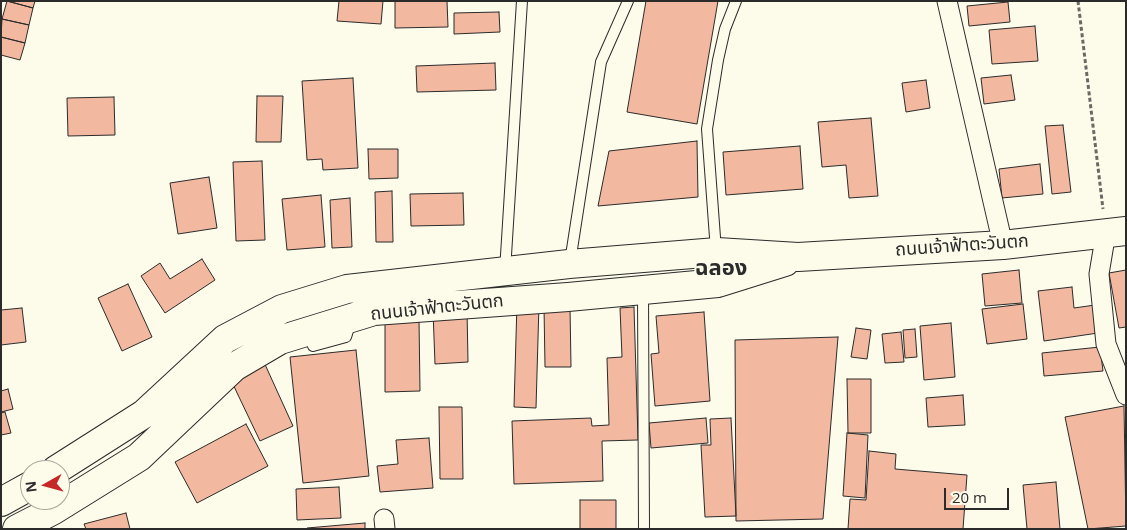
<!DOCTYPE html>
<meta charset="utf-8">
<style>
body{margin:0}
#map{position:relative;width:1127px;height:530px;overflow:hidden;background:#fdfbea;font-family:"Open Sans",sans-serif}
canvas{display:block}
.frame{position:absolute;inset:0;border:2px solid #2b2b2b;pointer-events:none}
.north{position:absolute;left:20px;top:460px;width:50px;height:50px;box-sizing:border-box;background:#fdfbea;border:1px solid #a9a89e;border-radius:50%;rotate:263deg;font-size:14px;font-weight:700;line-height:20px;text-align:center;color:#2b2b2b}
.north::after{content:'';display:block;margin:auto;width:18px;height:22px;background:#c62828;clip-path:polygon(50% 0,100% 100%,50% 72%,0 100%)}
.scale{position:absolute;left:944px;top:488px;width:65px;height:22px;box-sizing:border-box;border:2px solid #2b2b2b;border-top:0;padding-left:6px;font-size:15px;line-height:18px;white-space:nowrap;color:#2b2b2b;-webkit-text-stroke:4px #fdfbea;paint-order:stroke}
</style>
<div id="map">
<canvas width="1127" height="530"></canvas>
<div class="frame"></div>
<div class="north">N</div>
<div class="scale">20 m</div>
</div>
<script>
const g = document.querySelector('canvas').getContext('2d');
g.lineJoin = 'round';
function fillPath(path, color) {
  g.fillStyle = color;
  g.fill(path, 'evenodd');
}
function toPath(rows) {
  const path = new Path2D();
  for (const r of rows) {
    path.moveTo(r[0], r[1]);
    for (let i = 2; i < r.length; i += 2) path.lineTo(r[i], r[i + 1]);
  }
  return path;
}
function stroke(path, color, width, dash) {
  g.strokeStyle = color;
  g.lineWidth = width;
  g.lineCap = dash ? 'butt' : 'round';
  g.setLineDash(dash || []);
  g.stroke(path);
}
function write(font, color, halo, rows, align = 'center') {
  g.font = font + ' "Open Sans","Noto Sans Thai",sans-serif';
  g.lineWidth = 4;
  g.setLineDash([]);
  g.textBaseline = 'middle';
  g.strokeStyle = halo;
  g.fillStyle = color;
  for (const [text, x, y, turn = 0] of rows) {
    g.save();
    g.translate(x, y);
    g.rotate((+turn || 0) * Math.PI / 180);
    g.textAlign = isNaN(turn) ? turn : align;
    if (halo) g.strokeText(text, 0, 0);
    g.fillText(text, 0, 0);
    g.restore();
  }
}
const building = toPath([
 [7,1,33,8,29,25,2,19,7,1],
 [7,1,35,1,33,8,7,1],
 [339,1,383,1,381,24,337,21,339,1],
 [395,1,447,1,448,27,395,28,395,1],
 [646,1,718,1,697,124,627,112,646,1],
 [1008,2,1010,22,969,26,967,6,1008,2],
 [499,12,500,32,454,34,454,13,499,12],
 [2,19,29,25,25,43,1,37,2,19],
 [1035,26,1038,61,992,64,989,30,1035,26],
 [1,37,25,43,20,60,1,55,1,37],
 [495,63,496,90,417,92,416,66,495,63],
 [1011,75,1015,100,984,104,981,78,1011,75],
 [353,78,358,168,323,170,322,159,307,160,302,81,353,78],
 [926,80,930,108,906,112,902,83,926,80],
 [257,96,283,96,281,142,256,142,257,96],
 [114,97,115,135,68,136,67,98,114,97],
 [871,118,878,196,849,198,846,165,822,167,818,122,871,118],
 [1063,125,1071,192,1052,194,1045,126,1063,125],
 [697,141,698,197,598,206,609,151,697,141],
 [800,146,803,189,726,195,723,152,800,146],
 [368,149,398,149,398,178,369,179,368,149],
 [262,161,265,240,236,241,233,162,262,161],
 [1040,164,1043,194,1002,198,999,169,1040,164],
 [209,177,217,228,178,234,170,183,209,177],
 [392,191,393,242,376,242,375,192,392,191],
 [463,193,464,225,411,226,410,194,463,193],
 [321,195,325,247,287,250,282,199,321,195],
 [350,198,352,247,332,248,330,200,350,198],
 [202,259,215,280,165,313,141,276,160,263,170,279,202,259],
 [1019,270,1022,303,985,306,982,274,1019,270],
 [1126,270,1126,327,1119,328,1109,273,1126,270],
 [128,284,152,337,122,351,98,298,128,284],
 [1072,287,1074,308,1095,305,1098,333,1044,341,1038,291,1072,287],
 [517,303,539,304,536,408,514,407,517,303],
 [1023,304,1027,339,987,344,982,309,1023,304],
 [570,306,571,367,545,367,544,307,570,306],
 [634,307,638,440,602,441,603,481,514,484,512,421,591,418,592,426,609,425,607,358,622,357,620,308,634,307],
 [22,308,26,342,1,345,1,310,22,308],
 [467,309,468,362,435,364,433,311,467,309],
 [704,312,710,401,655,406,651,354,659,353,656,316,704,312],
 [419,319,420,391,385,392,385,320,419,319],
 [951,323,955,377,924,380,920,326,951,323],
 [856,328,871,330,867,359,851,357,856,328],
 [915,329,917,357,905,358,903,330,915,329],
 [901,332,904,362,885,363,882,334,901,332],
 [838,337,823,519,736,521,735,340,838,337],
 [1100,347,1103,371,1044,376,1042,353,1100,347],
 [356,350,369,476,303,483,290,357,356,350],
 [263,360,293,426,260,441,229,376,263,360],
 [847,379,871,379,871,433,848,433,847,379],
 [8,389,13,409,1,412,1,391,8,389],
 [963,395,965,425,928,427,926,398,963,395],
 [1124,406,1126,526,1088,529,1065,417,1124,406],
 [439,407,462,407,463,479,440,479,439,407],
 [5,412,11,433,1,435,1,413,5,412],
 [706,418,708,443,651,448,649,423,706,418],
 [731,418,736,516,705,517,701,445,711,445,710,419,731,418],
 [246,424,268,466,197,503,175,462,246,424],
 [847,433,868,435,865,498,843,496,847,433],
 [429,438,433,488,380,492,377,466,398,464,396,440,429,438],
 [869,451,896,454,895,469,967,475,963,529,848,529,850,499,866,500,869,451],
 [1056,482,1060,529,1027,529,1023,485,1056,482],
 [339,487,341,518,297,520,296,489,339,487],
 [580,500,616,500,616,529,580,529,580,500],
 [126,513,130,529,86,529,84,524,126,513],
 [365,523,365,529,307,529,307,528,365,523]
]);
fillPath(building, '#f2b8a0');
stroke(building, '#2b2b2b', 1);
const service = toPath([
 [716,251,707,129,718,60,725,29,736,1],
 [570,262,601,62,628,1],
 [505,271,522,1],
 [643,291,644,529],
 [313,346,346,337,351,321]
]);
const minor = toPath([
 [947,1,1003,245],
 [1106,232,1099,274,1106,344,1126,395],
 [384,519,385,529]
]);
const secondary = toPath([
 [56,470,144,414,225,339,282,309,347,289,569,264,717,252,798,257,1003,245,1126,231],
 [1,502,30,486],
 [17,529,52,511,139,457,234,367,280,340,374,311,568,297,718,283,785,262]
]);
stroke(service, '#2b2b2b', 12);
stroke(minor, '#2b2b2b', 21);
stroke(secondary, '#2b2b2b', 30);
stroke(toPath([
 [1078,1,1103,209]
]), '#6a6964', 3, [4, 2.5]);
stroke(service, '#fdfbea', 10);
stroke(minor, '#fdfbea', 19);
stroke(secondary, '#fdfbea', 28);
write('18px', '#2b2b2b', '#fdfbea', [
 ["ถนนเจ้าฟ้าตะวันตก",962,246,-4],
 ["ถนนเจ้าฟ้าตะวันตก",437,308,-6]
]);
write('bold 22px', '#2b2b2b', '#fdfbea', [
 ["ฉลอง",721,269]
]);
</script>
